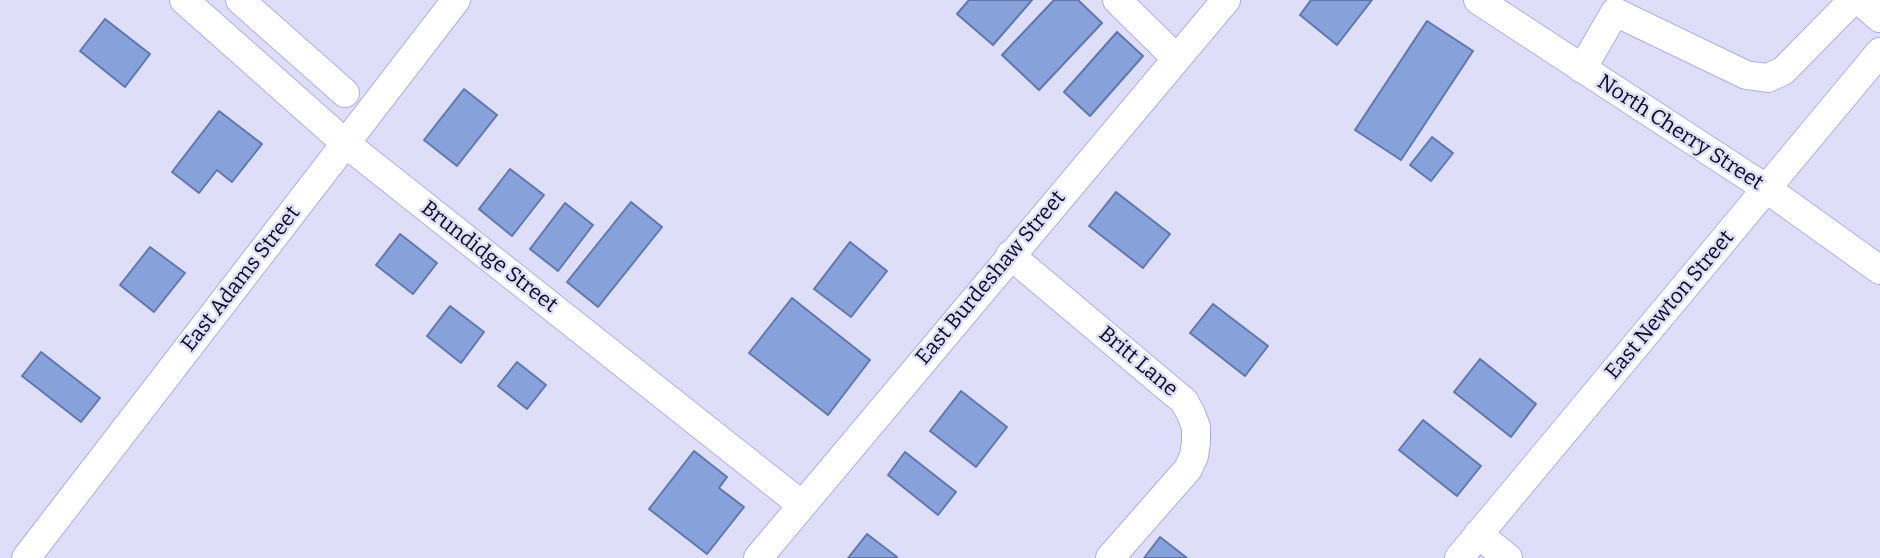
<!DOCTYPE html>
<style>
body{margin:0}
canvas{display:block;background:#dedef8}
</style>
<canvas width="1880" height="558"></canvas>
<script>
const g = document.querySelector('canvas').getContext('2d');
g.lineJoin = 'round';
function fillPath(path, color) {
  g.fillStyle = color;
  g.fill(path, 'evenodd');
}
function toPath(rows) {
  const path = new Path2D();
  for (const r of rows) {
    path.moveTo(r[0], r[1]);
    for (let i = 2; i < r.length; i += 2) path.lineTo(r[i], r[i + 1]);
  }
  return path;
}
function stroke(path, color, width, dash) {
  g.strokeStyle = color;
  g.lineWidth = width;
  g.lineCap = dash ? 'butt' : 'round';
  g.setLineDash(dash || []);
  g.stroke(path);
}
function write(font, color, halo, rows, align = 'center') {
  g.font = font + ' Bitter,serif';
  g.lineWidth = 5;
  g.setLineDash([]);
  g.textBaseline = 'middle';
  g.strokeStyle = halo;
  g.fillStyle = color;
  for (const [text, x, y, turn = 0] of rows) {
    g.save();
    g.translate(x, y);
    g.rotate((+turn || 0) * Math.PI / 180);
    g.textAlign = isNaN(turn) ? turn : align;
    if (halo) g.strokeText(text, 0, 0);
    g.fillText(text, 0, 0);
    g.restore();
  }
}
const building = toPath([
 [969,0,1032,0,993,45,957,14,969,0],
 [1054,0,1078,0,1102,23,1039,90,1002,55,1054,0],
 [1311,0,1372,0,1337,45,1300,15,1311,0],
 [105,19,150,54,125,87,80,51,105,19],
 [1427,21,1473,51,1401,160,1355,130,1427,21],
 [1117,32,1143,56,1090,116,1064,92,1117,32],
 [464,89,497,115,457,166,424,140,464,89],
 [219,111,262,144,232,182,217,170,199,193,172,172,219,111],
 [1432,137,1453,153,1431,181,1410,165,1432,137],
 [510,169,544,195,512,236,479,209,510,169],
 [1116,192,1170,234,1143,268,1089,226,1116,192],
 [631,202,662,227,598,307,567,282,631,202],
 [565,203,593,225,558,271,530,249,565,203],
 [400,234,437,263,413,294,376,265,400,234],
 [850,242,887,271,851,317,814,289,850,242],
 [150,247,185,273,154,312,120,285,150,247],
 [792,298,870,360,828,415,749,353,792,298],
 [1213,304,1268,346,1245,376,1190,333,1213,304],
 [450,306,484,332,461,363,427,336,450,306],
 [41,352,100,398,81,422,22,376,41,352],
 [1480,359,1536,404,1511,437,1454,392,1480,359],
 [517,362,546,385,527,409,498,386,517,362],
 [961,391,1007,427,976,467,930,431,961,391],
 [1423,420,1481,466,1457,496,1399,450,1423,420],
 [694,451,727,477,719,488,744,507,707,554,649,509,694,451],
 [905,452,956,492,938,515,888,475,905,452],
 [867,534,897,557,896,558,848,558,867,534],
 [1160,537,1187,558,1144,558,1160,537]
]);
fillPath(building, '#87a1da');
stroke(building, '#5f77ad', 2);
const minor = toPath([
 [184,0,345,143,802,505],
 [240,0,345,93],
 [1117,0,1176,58],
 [1478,0,1767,189,1880,270],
 [1859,0,1880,18],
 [1582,69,1615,12,1746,75,1768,78,1783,71,1853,0],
 [1010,255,1173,392,1184,401,1191,414,1196,427,1196,442,1194,456,1188,469,1110,558],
 [1478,534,1508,558],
 [26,558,456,0],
 [758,558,1226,0],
 [1459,558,1880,52]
]);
stroke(minor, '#afadeb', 30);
stroke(minor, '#fff', 28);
write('21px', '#0b091e', '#dedef8', [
 ["North Cherry Street",1680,133,33],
 ["Brundidge Street",489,257,38],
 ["East Burdeshaw Street",991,278,-50],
 ["East Adams Street",241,279,-52],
 ["East Newton Street",1670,305,-50],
 ["Britt Lane",1138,362,40]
]);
</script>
